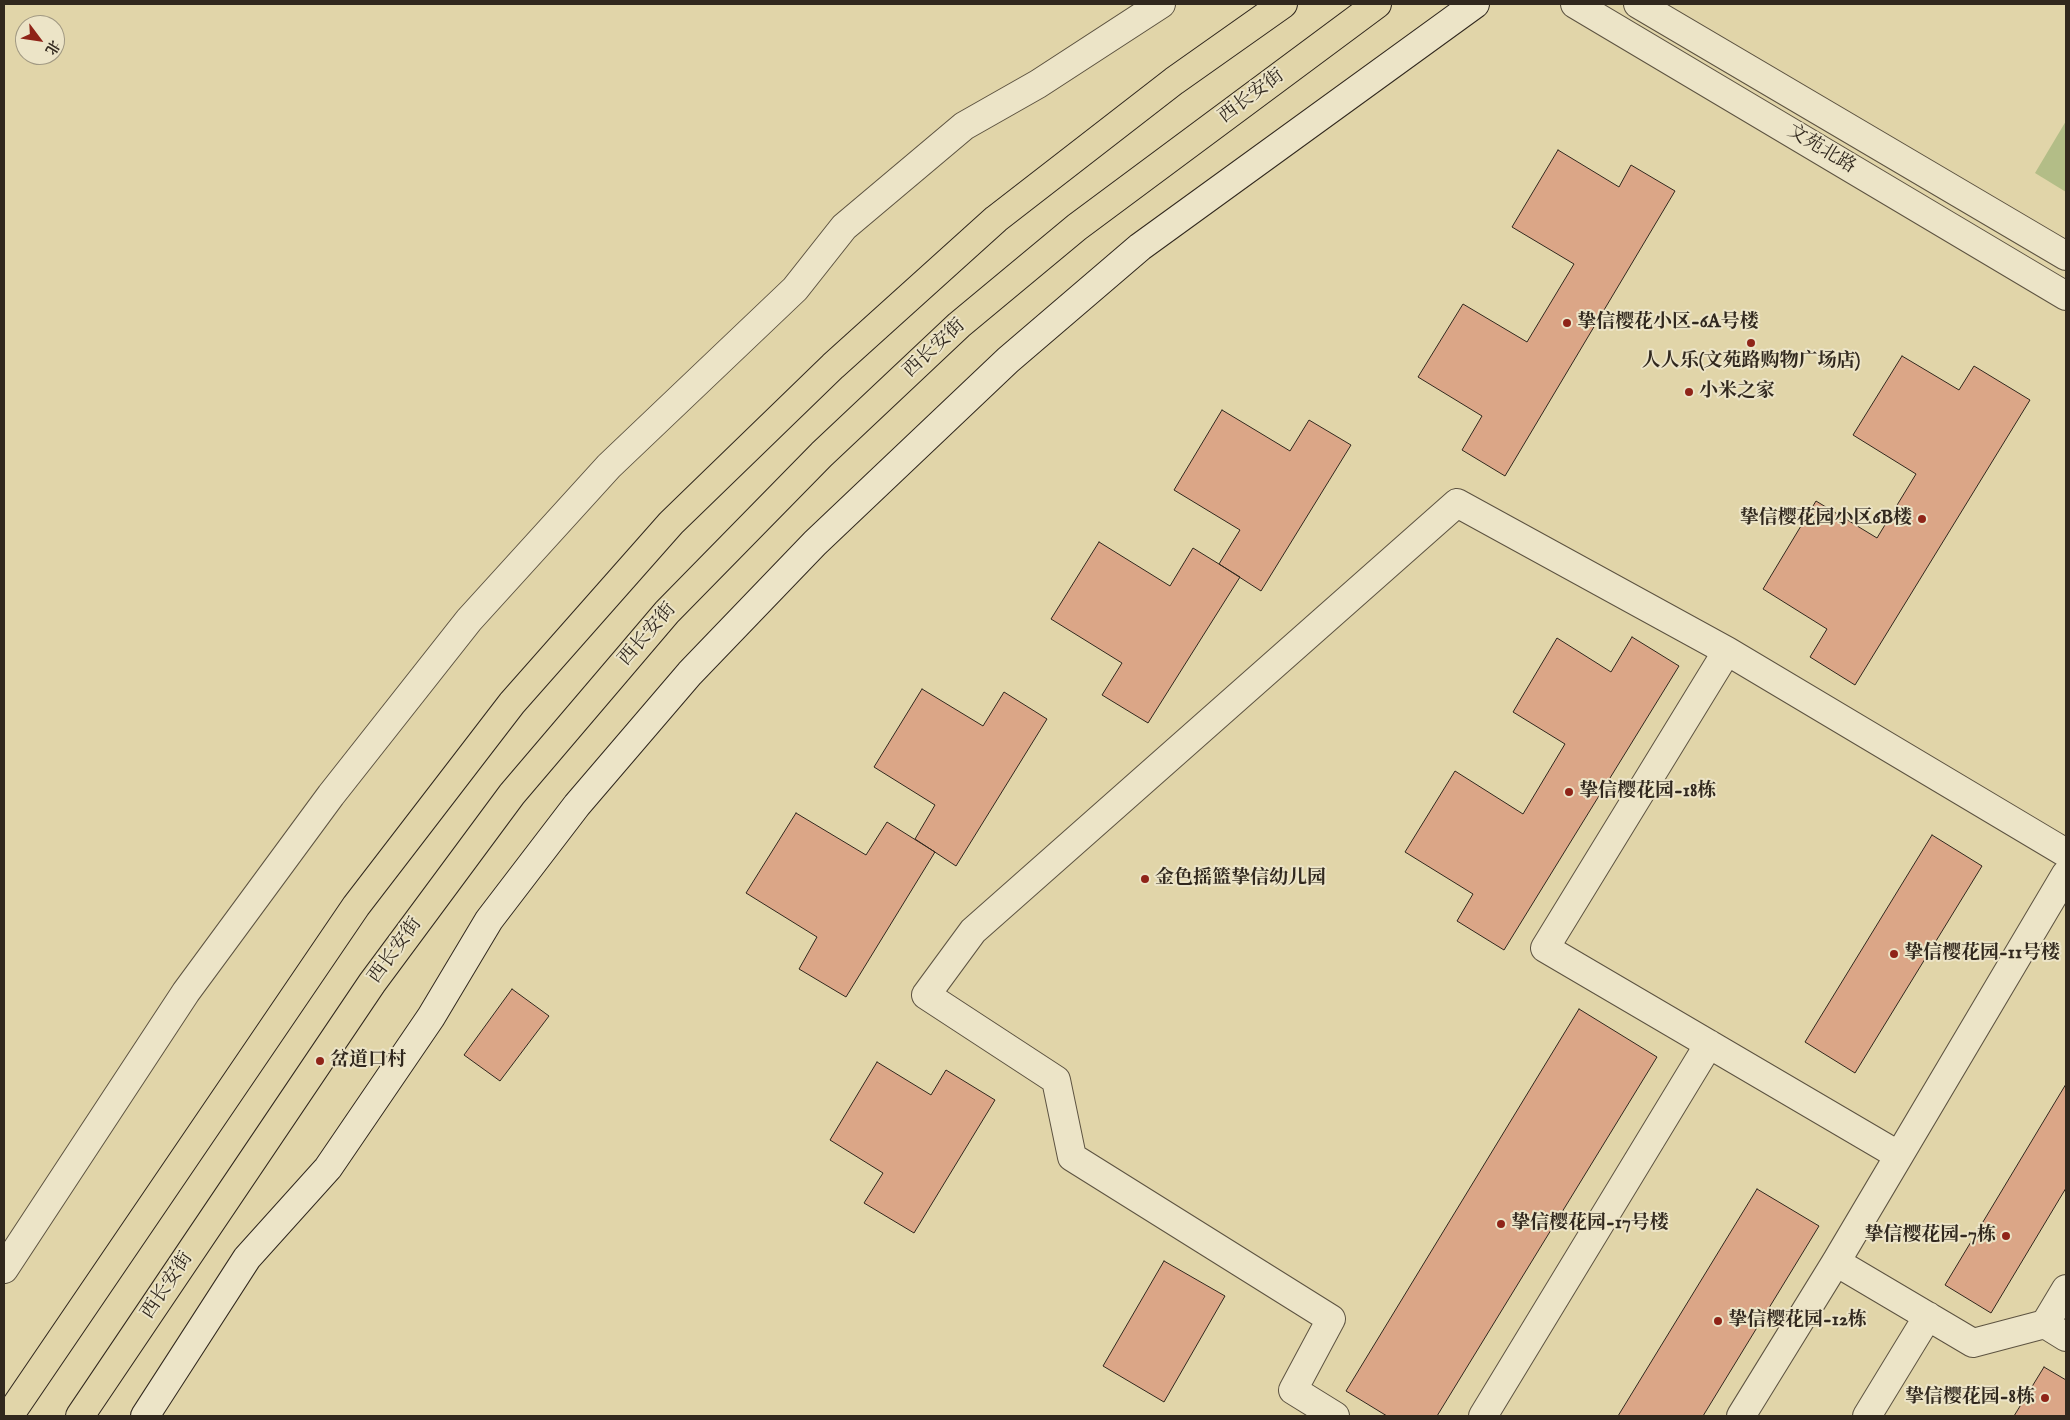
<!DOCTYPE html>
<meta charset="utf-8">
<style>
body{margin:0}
#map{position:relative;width:2070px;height:1420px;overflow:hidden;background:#e1d5a9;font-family:"IM FELL English","Noto Serif SC",serif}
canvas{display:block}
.frame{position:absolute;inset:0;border:5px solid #31281e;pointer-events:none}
.north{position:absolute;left:15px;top:15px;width:50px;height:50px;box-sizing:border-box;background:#ece4c7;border:1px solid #a19983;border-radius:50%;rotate:121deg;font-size:14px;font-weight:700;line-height:20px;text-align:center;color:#31281e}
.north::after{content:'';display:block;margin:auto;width:18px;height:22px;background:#8f2418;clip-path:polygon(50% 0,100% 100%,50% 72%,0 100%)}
</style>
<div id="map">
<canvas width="2070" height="1420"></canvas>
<div class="frame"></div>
<div class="north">北</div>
</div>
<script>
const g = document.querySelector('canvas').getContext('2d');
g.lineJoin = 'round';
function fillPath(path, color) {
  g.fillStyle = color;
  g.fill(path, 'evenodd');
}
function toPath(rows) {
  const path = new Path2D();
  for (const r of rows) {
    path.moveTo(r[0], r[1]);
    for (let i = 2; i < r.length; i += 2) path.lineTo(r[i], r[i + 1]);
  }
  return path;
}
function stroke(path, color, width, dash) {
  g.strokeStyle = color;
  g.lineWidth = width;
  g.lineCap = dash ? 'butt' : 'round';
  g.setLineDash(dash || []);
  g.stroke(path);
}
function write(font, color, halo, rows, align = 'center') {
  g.font = font + ' "IM FELL English","Noto Serif SC",serif';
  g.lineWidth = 4;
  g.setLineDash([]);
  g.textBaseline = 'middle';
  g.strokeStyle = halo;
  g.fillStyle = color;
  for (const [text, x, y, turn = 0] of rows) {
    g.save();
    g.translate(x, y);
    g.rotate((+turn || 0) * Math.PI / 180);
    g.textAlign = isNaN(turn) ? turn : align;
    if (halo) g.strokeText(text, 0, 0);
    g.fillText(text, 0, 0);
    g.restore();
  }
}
fillPath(toPath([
 [2066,121,2066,192,2035,173]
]), '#b3bd87');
const building = toPath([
 [1558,150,1619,187,1631,165,1675,191,1505,476,1462,450,1482,416,1418,377,1463,304,1527,342,1574,264,1512,227,1558,150],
 [1902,356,1959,390,1974,366,2030,400,1855,685,1810,657,1827,629,1763,589,1816,501,1877,538,1916,474,1853,435,1902,356],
 [1222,410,1290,451,1309,420,1351,445,1261,591,1219,564,1240,530,1174,490,1222,410],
 [1099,542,1170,586,1193,548,1240,577,1148,723,1102,695,1122,663,1051,619,1099,542],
 [1632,637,1679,666,1504,950,1457,921,1473,894,1405,852,1455,771,1523,814,1565,744,1513,712,1557,638,1611,672,1632,637],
 [922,689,983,726,1004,692,1047,719,956,866,915,839,935,805,874,767,922,689],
 [796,813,866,855,887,822,935,852,846,997,799,969,817,937,746,893,796,813],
 [1932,835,1982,866,1855,1073,1805,1042,1932,835],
 [512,989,549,1016,500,1081,464,1055,512,989],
 [1579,1009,1657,1057,1437,1416,1387,1416,1346,1391,1579,1009],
 [877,1062,931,1095,946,1070,995,1100,914,1233,864,1203,883,1173,830,1140,877,1062],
 [2066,1084,2066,1188,1991,1313,1945,1285,2066,1084],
 [1757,1189,1819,1226,1703,1416,1618,1416,1757,1189],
 [1164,1261,1225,1296,1164,1402,1103,1366,1164,1261],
 [2044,1367,2066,1380,2066,1416,2014,1416,2044,1367]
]);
fillPath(building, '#dba687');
stroke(building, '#31281e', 1);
const minor = toPath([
 [1898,1155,1545,948,1727,651,2066,853],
 [1836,1262,1973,1343,2045,1324],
 [4,1269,186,992,331,795,469,620,609,466,795,289,844,227,964,126,1038,84,1161,4],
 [2066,1289,2045,1324,2066,1337],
 [1335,1416,1293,1390,1331,1319,1072,1157,1056,1080,926,995,973,931,1457,503,1727,651],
 [1483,1416,1709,1044],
 [1741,1416,1836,1262,2066,874],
 [1867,1416,1928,1316]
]);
const tertiary = toPath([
 [1575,4,2066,296],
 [1638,4,2066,256]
]);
const secondary = toPath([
 [145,1416,247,1258,328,1168,431,1017,489,920,577,805,690,673,815,543,1008,360,1140,247,1475,4]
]);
const primary = toPath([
 [9,1416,356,906,512,703,671,523,833,366,996,219,1174,81,1283,4],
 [80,1416,372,983,512,794,667,612,822,454,959,325,1077,227,1377,4]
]);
stroke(minor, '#5d5341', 30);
stroke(tertiary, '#5d5341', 30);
stroke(secondary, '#31281e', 30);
stroke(primary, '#31281e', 30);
stroke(minor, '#ece4c7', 28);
stroke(tertiary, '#ece4c7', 28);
stroke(secondary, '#ece4c7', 28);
stroke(primary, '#e1d5a9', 28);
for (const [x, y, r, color] of [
 [1567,323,5,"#8f2418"],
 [1751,343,5,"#8f2418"],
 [1689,392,5,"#8f2418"],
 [1922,519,5,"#8f2418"],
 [1569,792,5,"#8f2418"],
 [1145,879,5,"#8f2418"],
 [1894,954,5,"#8f2418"],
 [320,1061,5,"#8f2418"],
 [1501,1224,5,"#8f2418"],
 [2006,1236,5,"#8f2418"],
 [1718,1321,5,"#8f2418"],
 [2045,1398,5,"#8f2418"]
]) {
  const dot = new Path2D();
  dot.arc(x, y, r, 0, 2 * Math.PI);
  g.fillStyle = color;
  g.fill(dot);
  stroke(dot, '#ece4c7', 2);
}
write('19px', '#31281e', '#ece4c7', [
 ["西长安街",1252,97,-37],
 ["文苑北路",1821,150,31],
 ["西长安街",935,349,-43],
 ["西长安街",648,635,-49],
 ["西长安街",396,951,-54],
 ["西长安街",168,1286,-56]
]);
write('bold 19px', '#31281e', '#ece4c7', [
 ["挚信樱花小区-6A号楼",1577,323],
 ["人人乐(文苑路购物广场店)",1751,362,"center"],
 ["小米之家",1699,392],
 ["挚信樱花园小区6B楼",1912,519,"right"],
 ["挚信樱花园-18栋",1579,792],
 ["金色摇篮挚信幼儿园",1155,879],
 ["挚信樱花园-11号楼",1904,954],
 ["岔道口村",330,1061],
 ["挚信樱花园-17号楼",1511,1224],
 ["挚信樱花园-7栋",1996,1236,"right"],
 ["挚信樱花园-12栋",1728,1321],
 ["挚信樱花园-8栋",2035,1398,"right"]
], 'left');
</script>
